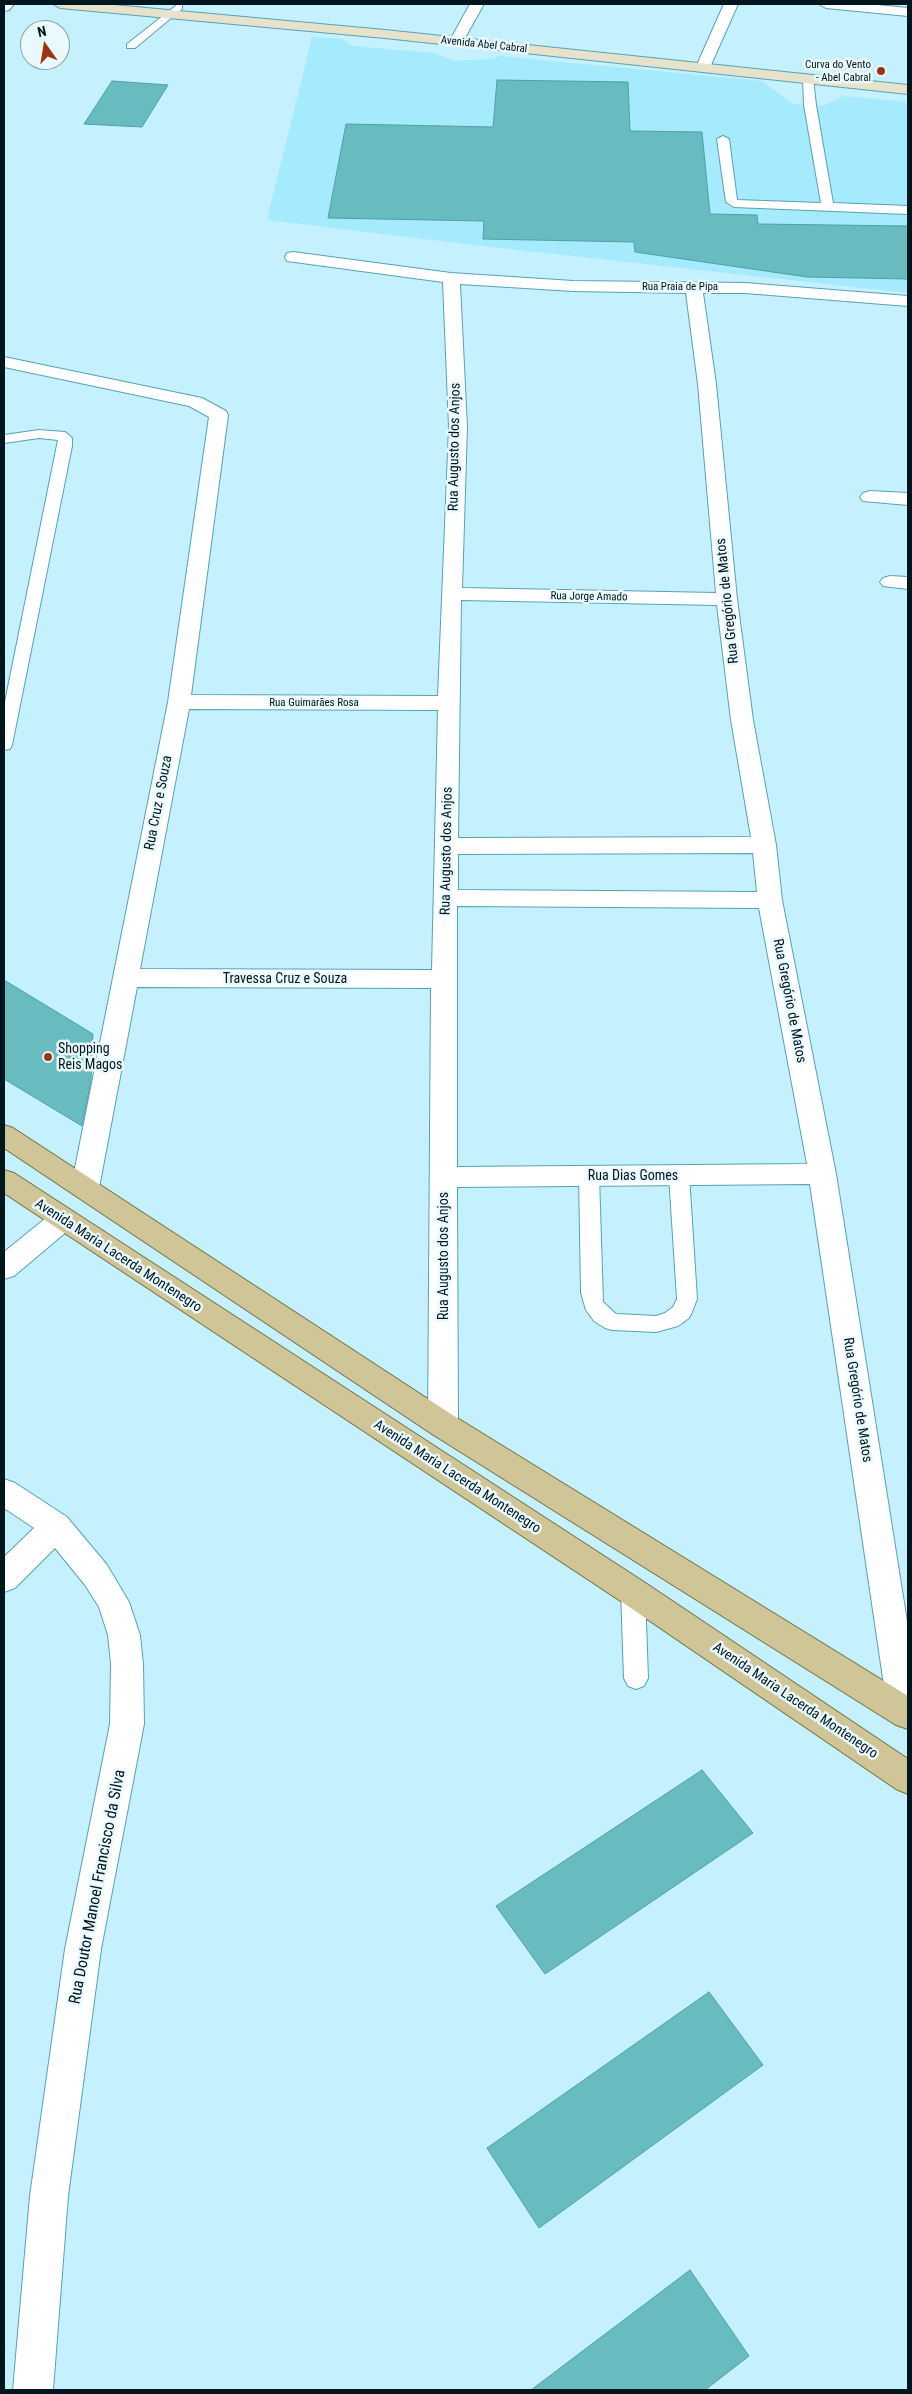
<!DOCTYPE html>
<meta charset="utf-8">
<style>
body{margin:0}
#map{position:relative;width:912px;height:2394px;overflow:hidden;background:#c5f1fe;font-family:"Roboto Condensed",sans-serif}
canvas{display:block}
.frame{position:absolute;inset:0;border:5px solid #00161d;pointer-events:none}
.north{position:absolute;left:20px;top:20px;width:50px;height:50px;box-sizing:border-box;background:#eaf9fd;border:1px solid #8c9ea3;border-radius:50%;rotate:347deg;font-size:14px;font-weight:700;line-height:20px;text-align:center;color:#00161d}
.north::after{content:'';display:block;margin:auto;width:18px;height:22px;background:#9b3410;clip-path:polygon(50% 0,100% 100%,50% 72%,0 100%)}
</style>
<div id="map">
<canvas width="912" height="2394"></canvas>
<div class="frame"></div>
<div class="north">N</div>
</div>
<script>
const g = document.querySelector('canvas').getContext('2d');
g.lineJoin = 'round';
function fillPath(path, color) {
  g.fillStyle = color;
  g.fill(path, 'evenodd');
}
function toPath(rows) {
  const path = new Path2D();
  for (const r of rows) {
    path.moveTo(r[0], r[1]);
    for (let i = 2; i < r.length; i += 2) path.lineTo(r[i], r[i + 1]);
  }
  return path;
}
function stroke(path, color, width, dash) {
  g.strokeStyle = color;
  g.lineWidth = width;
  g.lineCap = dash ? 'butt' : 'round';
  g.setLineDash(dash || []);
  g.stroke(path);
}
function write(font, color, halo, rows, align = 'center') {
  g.font = font + ' "Roboto Condensed",sans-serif';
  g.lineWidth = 5;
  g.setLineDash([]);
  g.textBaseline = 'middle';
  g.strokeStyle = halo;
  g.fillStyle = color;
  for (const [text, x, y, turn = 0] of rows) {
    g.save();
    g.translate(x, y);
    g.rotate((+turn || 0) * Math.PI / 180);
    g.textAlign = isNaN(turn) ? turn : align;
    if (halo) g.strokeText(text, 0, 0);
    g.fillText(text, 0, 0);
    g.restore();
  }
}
fillPath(toPath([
 [312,37,343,39,352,46,434,53,455,61,492,59,499,56,762,81,793,104,822,106,844,96,908,102,908,293,482,246,267,220]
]), '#a5eafd');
const building = toPath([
 [497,80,628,82,630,131,702,132,710,214,757,215,758,224,908,226,908,279,807,277,635,252,634,242,483,239,484,221,328,218,346,124,493,127,497,80],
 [112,81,168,85,142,127,84,124,112,81],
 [4,980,93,1034,91,1080,82,1126,4,1079,4,980],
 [702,1770,753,1833,545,1974,496,1906,702,1770],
 [709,1992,763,2065,539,2228,487,2148,709,1992],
 [690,2270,749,2356,705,2390,531,2390,690,2270]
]);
fillPath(building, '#68bbbe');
stroke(building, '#4da1a4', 1);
const lane = toPath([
 [178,4,182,5,182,9,135,48,127,48,127,44,178,4],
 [808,76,813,79,816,105,833,203,908,206,908,214,734,207,726,202,717,139,723,136,729,139,737,200,821,203,804,105,803,79,808,76],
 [39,430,65,432,72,438,72,446,12,745,10,749,4,750,4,707,58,440,39,438,4,443,4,435,39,430],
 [679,1168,686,1170,689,1175,697,1299,692,1312,689,1318,678,1326,656,1332,612,1330,605,1328,594,1321,586,1310,581,1293,579,1176,582,1171,589,1169,596,1171,599,1176,603,1302,616,1314,656,1316,665,1313,673,1307,677,1299,669,1175,672,1170,679,1168],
 [633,1582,641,1585,645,1592,648,1678,644,1686,636,1689,628,1686,624,1678,621,1592,625,1585,633,1582]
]);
const street = toPath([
 [4,4,14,4,9,10,4,11,4,4],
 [470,4,484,4,461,45,451,45,449,42,470,4],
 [724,4,738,4,710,67,708,70,698,70,696,67,724,4],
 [819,4,867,4,908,8,908,16,826,8,819,4],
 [293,252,451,273,573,281,745,283,908,296,908,306,745,293,703,293,716,384,737,599,753,720,776,845,782,900,836,1174,908,1628,908,1726,905,1727,893,1723,888,1712,810,1184,457,1187,458,1425,454,1434,443,1437,432,1434,428,1425,431,988,137,987,99,1188,95,1195,85,1198,75,1195,71,1188,168,702,209,417,189,406,4,367,4,357,202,398,226,411,228,415,191,695,438,696,449,427,443,282,287,261,285,257,287,253,293,252],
 [460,284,573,291,686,293,698,384,716,593,462,588,467,427,460,284],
 [461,600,717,605,731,720,751,837,458,838,461,600],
 [189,709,438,710,432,970,140,969,189,709],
 [753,853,757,892,458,890,458,854,753,853],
 [457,906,759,908,807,1164,457,1167,457,906],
 [870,491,908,493,908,505,863,501,860,497,863,493,870,491],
 [890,576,908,577,908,589,883,586,880,582,883,578,890,576],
 [62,1209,72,1213,76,1220,72,1227,14,1276,4,1279,4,1252,52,1213,62,1209],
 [4,1479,15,1483,67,1517,107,1565,129,1602,140,1635,143,1664,144,1724,101,1949,68,2196,53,2390,13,2390,30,2196,65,1949,110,1724,111,1664,108,1635,99,1607,85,1585,55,1548,15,1588,4,1592,4,1557,34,1528,4,1508,4,1479]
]);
const secondary = toPath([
 [53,4,103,4,385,30,908,85,908,94,385,38,60,8,53,4]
]);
const primary = toPath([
 [4,1125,13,1128,454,1416,908,1696,908,1729,896,1725,432,1434,4,1148,4,1125],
 [4,1170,14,1173,644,1582,908,1759,908,1794,896,1789,622,1602,4,1193,4,1170]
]);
stroke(lane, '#55a2b7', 2);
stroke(street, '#55a2b7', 2);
stroke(secondary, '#55a2b7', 2);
stroke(primary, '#726f3f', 2);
fillPath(lane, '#fff');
fillPath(street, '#fff');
fillPath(secondary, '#e7e2cb');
fillPath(primary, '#d0c597');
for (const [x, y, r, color] of [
 [881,71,5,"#9b3410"],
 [48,1057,5,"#9b3410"]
]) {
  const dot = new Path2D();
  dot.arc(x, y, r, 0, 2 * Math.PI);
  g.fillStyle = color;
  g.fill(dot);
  stroke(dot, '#eaf9fd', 2);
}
write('11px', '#00161d', '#eaf9fd', [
 ["Avenida Abel Cabral",484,45,6],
 ["Rua Praia de Pipa",680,287],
 ["Rua Jorge Amado",589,597,1],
 ["Rua Guimarães Rosa",314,703]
]);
write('11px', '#00161d', '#eaf9fd', [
 ["Curva do Vento",871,65],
 ["- Abel Cabral",871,78]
], 'right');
write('14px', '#00161d', '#eaf9fd', [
 ["Rua Augusto dos Anjos",455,447,-89],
 ["Rua Gregório de Matos",728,601,-96],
 ["Rua Cruz e Souza",159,803,-79],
 ["Rua Augusto dos Anjos",447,851,-89],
 ["Travessa Cruz e Souza",285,979],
 ["Rua Gregório de Matos",789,1001,79],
 ["Rua Dias Gomes",633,1176],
 ["Avenida Maria Lacerda Montenegro",118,1256,33],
 ["Rua Augusto dos Anjos",444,1256,-90],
 ["Rua Gregório de Matos",857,1400,81],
 ["Avenida Maria Lacerda Montenegro",457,1477,33],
 ["Avenida Maria Lacerda Montenegro",795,1701,34]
]);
write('14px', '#00161d', '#eaf9fd', [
 ["Shopping",58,1049],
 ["Reis Magos",58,1065]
], 'left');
write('16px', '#00161d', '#eaf9fd', [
 ["Rua Doutor Manoel Francisco da Silva",98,1887,-79]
]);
</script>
